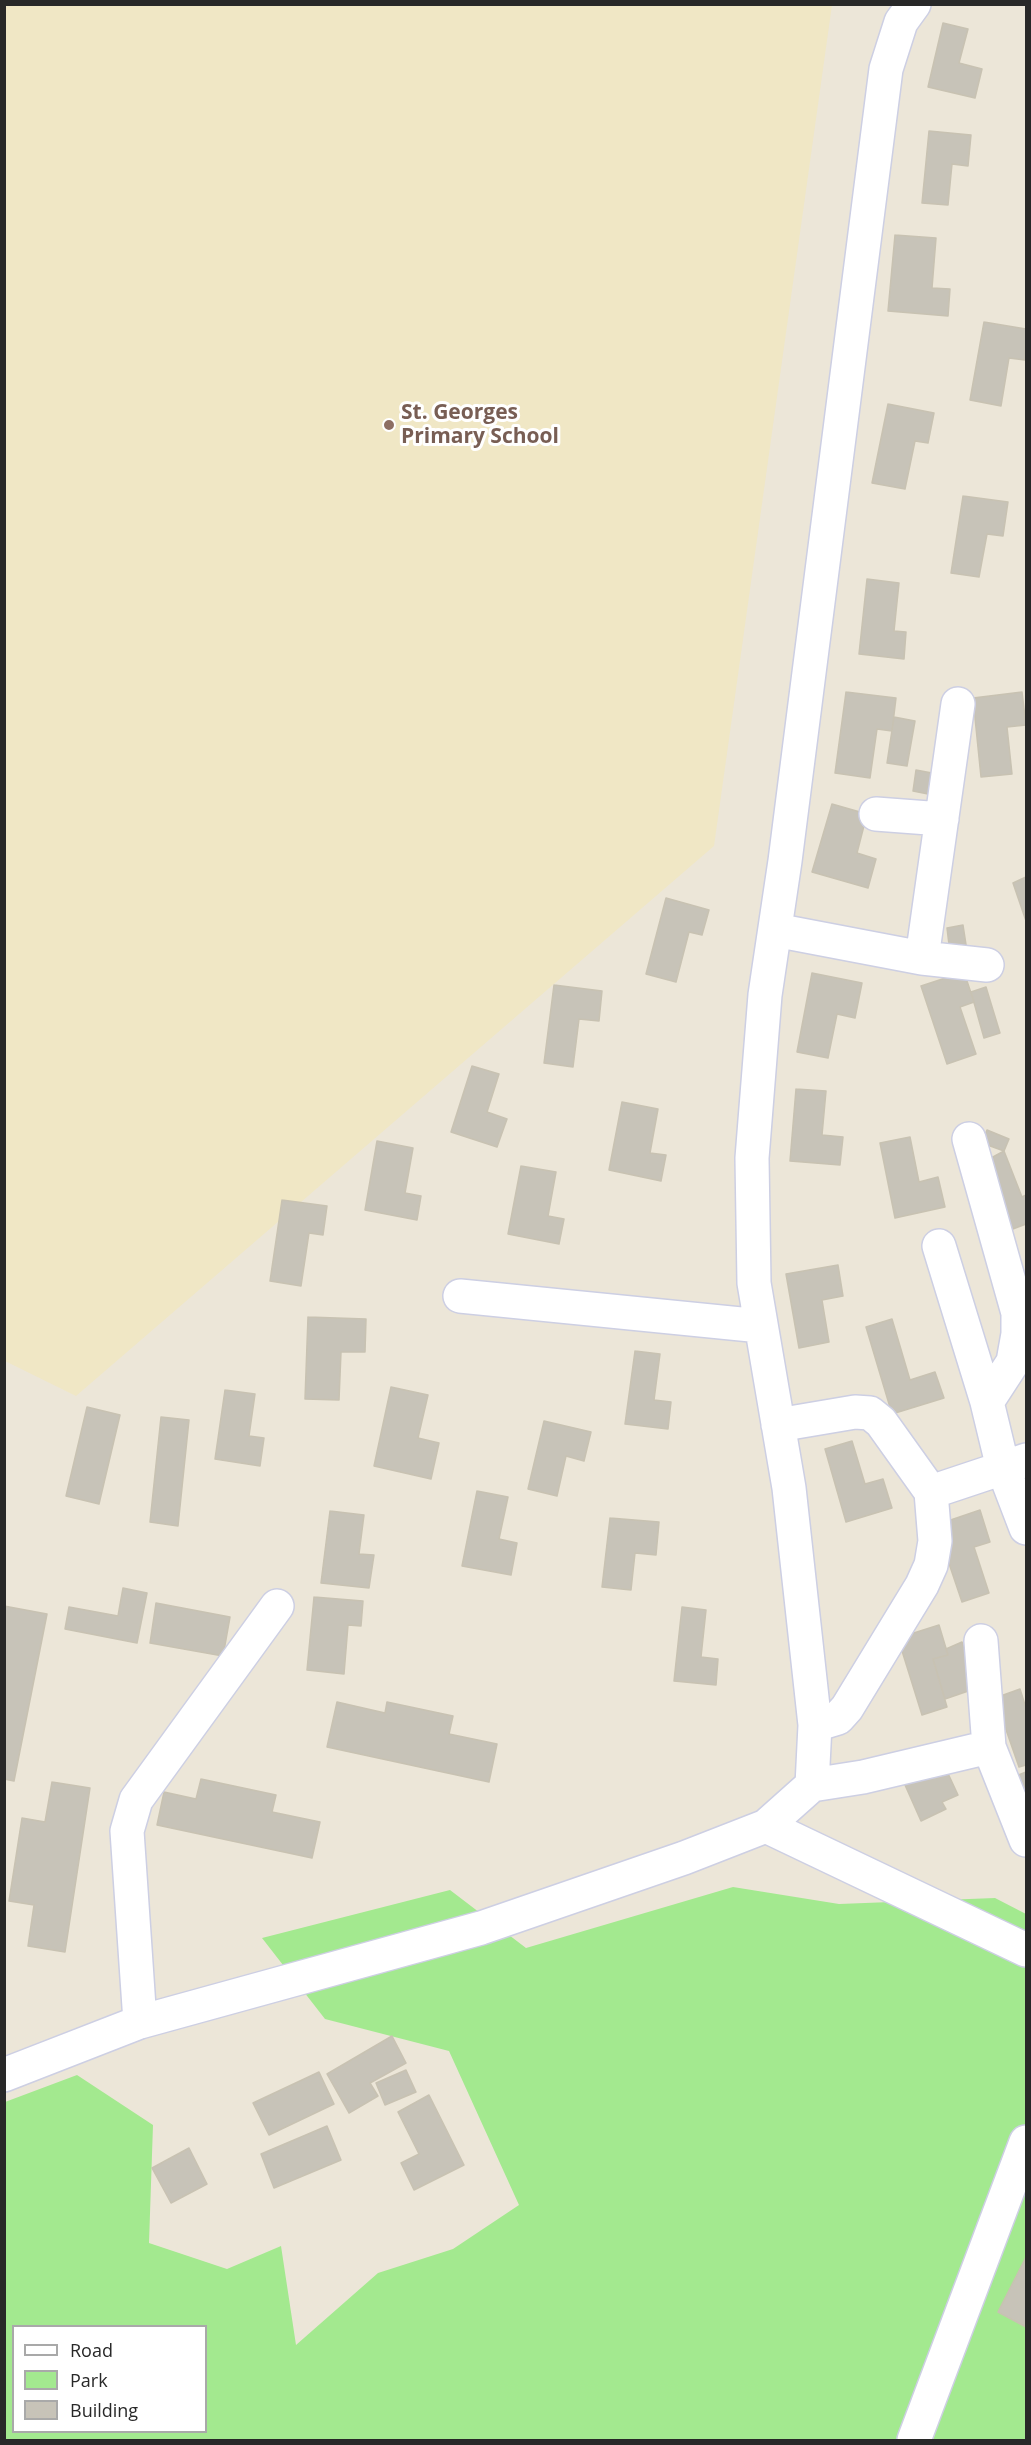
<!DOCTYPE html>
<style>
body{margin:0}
#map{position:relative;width:1031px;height:2445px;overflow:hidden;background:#ece6d8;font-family:"Open Sans",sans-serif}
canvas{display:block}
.frame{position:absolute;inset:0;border:6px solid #282828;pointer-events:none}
.legend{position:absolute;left:12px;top:2325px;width:195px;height:108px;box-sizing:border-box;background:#fff;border:2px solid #a9a9a9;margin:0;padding:8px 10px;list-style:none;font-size:18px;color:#282828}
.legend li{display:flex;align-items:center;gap:12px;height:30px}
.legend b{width:30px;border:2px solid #a9a9a9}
</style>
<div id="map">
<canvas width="1031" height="2445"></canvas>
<div class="frame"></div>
<ul class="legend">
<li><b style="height:8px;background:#fff"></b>Road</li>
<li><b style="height:16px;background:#a3e98f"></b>Park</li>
<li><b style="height:16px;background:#c7c3b8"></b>Building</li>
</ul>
</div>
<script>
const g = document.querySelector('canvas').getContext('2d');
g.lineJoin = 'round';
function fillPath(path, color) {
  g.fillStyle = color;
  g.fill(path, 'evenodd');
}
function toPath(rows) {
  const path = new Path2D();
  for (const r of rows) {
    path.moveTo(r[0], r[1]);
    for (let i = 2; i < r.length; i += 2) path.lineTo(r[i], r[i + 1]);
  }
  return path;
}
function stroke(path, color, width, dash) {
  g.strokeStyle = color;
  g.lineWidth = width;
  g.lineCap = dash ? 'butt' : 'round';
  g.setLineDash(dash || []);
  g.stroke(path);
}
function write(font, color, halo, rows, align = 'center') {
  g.font = font + ' "Open Sans",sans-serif';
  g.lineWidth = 6;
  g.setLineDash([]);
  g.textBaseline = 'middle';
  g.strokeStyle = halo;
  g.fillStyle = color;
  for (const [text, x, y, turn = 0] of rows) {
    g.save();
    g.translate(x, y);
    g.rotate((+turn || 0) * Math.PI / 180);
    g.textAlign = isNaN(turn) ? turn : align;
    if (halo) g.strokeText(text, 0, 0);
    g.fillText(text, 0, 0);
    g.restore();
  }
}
fillPath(toPath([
 [4,5,832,5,714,846,76,1396,5,1361]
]), '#f0e7c5');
fillPath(toPath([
 [733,1887,839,1904,995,1898,1026,1914,1026,2440,5,2440,5,2102,77,2075,153,2125,149,2243,227,2269,281,2246,296,2345,378,2273,453,2249,519,2205,449,2051,325,2019,262,1938,450,1890,526,1948],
 [14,2326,206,2326,206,2432,14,2432]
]), '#a3e98f');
const building = toPath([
 [943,23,968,29,959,63,982,69,975,98,928,87,943,23],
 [929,131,971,135,968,166,952,164,948,205,922,203,929,131],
 [895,235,936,238,932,288,950,289,948,316,888,311,895,235],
 [984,322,1026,329,1025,360,1009,358,1001,406,970,400,984,322],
 [888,404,934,413,928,443,915,441,905,489,872,483,888,404],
 [963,496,1008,502,1003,536,987,534,979,577,951,573,963,496],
 [867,579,899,583,894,631,906,632,904,659,859,654,867,579],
 [846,692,896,698,892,731,877,729,870,778,835,773,846,692],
 [1022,692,1026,725,1007,727,1012,774,981,777,973,698,1022,692],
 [894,717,915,721,907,766,887,763,894,717],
 [916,770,932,773,928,794,913,791,916,770],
 [832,804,867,814,857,853,876,859,868,888,812,872,832,804],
 [1026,877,1026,921,1013,883,1026,877],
 [666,898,709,910,702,935,689,932,676,982,646,974,666,898],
 [963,925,967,951,950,953,947,928,963,925],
 [964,972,974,1002,960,1007,976,1054,947,1064,921,986,964,972],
 [812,973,862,983,855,1018,837,1014,828,1058,797,1052,812,973],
 [554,985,602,991,599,1021,579,1019,573,1067,544,1063,554,985],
 [986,987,1000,1033,984,1038,971,992,986,987],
 [472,1066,499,1074,487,1112,507,1119,497,1147,451,1132,472,1066],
 [796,1089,826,1091,822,1135,843,1137,840,1165,790,1161,796,1089],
 [622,1102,658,1109,650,1153,666,1155,661,1181,609,1170,622,1102],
 [987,1130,1009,1139,1004,1151,982,1143,987,1130],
 [910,1137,919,1182,938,1177,945,1207,895,1218,880,1143,910,1137],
 [377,1141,413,1148,405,1193,421,1196,417,1220,365,1210,377,1141],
 [1004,1151,1022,1197,1026,1195,1026,1224,1005,1232,980,1164,1004,1151],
 [521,1166,556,1172,548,1216,564,1219,559,1244,508,1234,521,1166],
 [282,1200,327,1206,323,1235,309,1233,301,1286,270,1281,282,1200],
 [838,1265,843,1296,822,1300,829,1342,799,1348,786,1274,838,1265],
 [308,1317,366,1319,365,1352,341,1352,339,1400,305,1399,308,1317],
 [892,1319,910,1380,935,1372,944,1398,892,1414,866,1327,892,1319],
 [635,1351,660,1354,654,1400,671,1402,668,1429,625,1424,635,1351],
 [391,1387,428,1395,418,1438,439,1443,431,1479,374,1466,391,1387],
 [225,1390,255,1394,249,1436,264,1438,260,1466,215,1459,225,1390],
 [87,1407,120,1415,99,1504,66,1496,87,1407],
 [161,1417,189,1420,178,1526,150,1522,161,1417],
 [544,1421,591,1432,584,1461,566,1456,557,1496,528,1489,544,1421],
 [852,1441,865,1484,883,1479,892,1508,846,1522,825,1449,852,1441],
 [477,1491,508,1497,499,1539,517,1543,511,1575,462,1566,477,1491],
 [980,1510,990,1542,974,1547,989,1593,962,1602,936,1525,980,1510],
 [330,1511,364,1515,359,1554,374,1555,369,1588,321,1583,330,1511],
 [610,1518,659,1522,656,1555,635,1553,631,1590,602,1587,610,1518],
 [123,1588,147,1593,137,1643,65,1629,69,1607,118,1616,123,1588],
 [314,1597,363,1601,361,1626,348,1625,344,1674,307,1670,314,1597],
 [156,1603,230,1617,223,1656,150,1643,156,1603],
 [4,1606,47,1614,14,1781,4,1779,4,1606],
 [682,1607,706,1610,701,1657,718,1659,716,1685,674,1681,682,1607],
 [939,1625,948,1655,933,1659,947,1707,922,1715,898,1638,939,1625],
 [962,1642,977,1688,945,1699,933,1659,948,1655,946,1649,962,1642],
 [1020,1689,1026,1708,1026,1765,1019,1767,995,1698,1020,1689],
 [337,1702,385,1713,387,1702,453,1716,449,1734,497,1744,489,1782,327,1747,337,1702],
 [945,1767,958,1795,942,1802,946,1809,921,1821,905,1785,945,1767],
 [1026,1772,1026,1803,1016,1776,1026,1772],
 [201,1779,276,1795,272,1812,320,1822,312,1858,157,1825,164,1792,196,1799,201,1779],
 [52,1782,90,1788,65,1952,28,1946,34,1905,9,1901,22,1818,45,1822,52,1782],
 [392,2036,406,2063,370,2083,378,2096,349,2113,327,2074,392,2036],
 [406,2070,416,2092,385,2105,376,2083,406,2070],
 [319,2072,334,2104,269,2135,253,2103,319,2072],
 [429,2095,464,2165,414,2190,401,2163,419,2154,398,2112,429,2095],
 [327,2126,341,2160,274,2188,261,2154,327,2126],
 [189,2148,207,2184,171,2203,152,2168,189,2148],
 [1026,2257,1026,2327,998,2312,1026,2257]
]);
fillPath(building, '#c7c3b8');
stroke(building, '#c8c2b2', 1.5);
const minor = toPath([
 [958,704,922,958,987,965],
 [876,814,942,819],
 [775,930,922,958],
 [969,1139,1018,1313,1018,1334,1013,1362,987,1402],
 [939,1246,987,1402,1003,1468,1026,1460],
 [460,1296,761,1326],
 [778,1425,855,1412,870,1413,881,1422,931,1492,935,1541,931,1565,922,1585,847,1708,838,1718,815,1725],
 [931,1492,1003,1468,1026,1528],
 [981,1641,989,1747],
 [812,1785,863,1777,989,1747,1026,1840],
 [766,1826,1026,1950],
 [140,2022,127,1831,136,1800,277,1606],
 [4,2075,140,2022,481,1928,684,1858,766,1826,812,1785,815,1725,789,1488,754,1283,752,1158,765,995,785,861,886,69,901,22,914,4],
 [914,2440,1026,2142]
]);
stroke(minor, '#cdcfe3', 36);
stroke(minor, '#fff', 33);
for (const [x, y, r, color] of [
 [389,425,6,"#8d6e63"]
]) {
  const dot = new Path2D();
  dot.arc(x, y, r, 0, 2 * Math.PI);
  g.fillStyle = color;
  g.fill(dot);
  stroke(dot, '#fff', 2);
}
write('bold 21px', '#785e54', '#fff', [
 ["St. Georges",401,413],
 ["Primary School",401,437]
], 'left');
</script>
